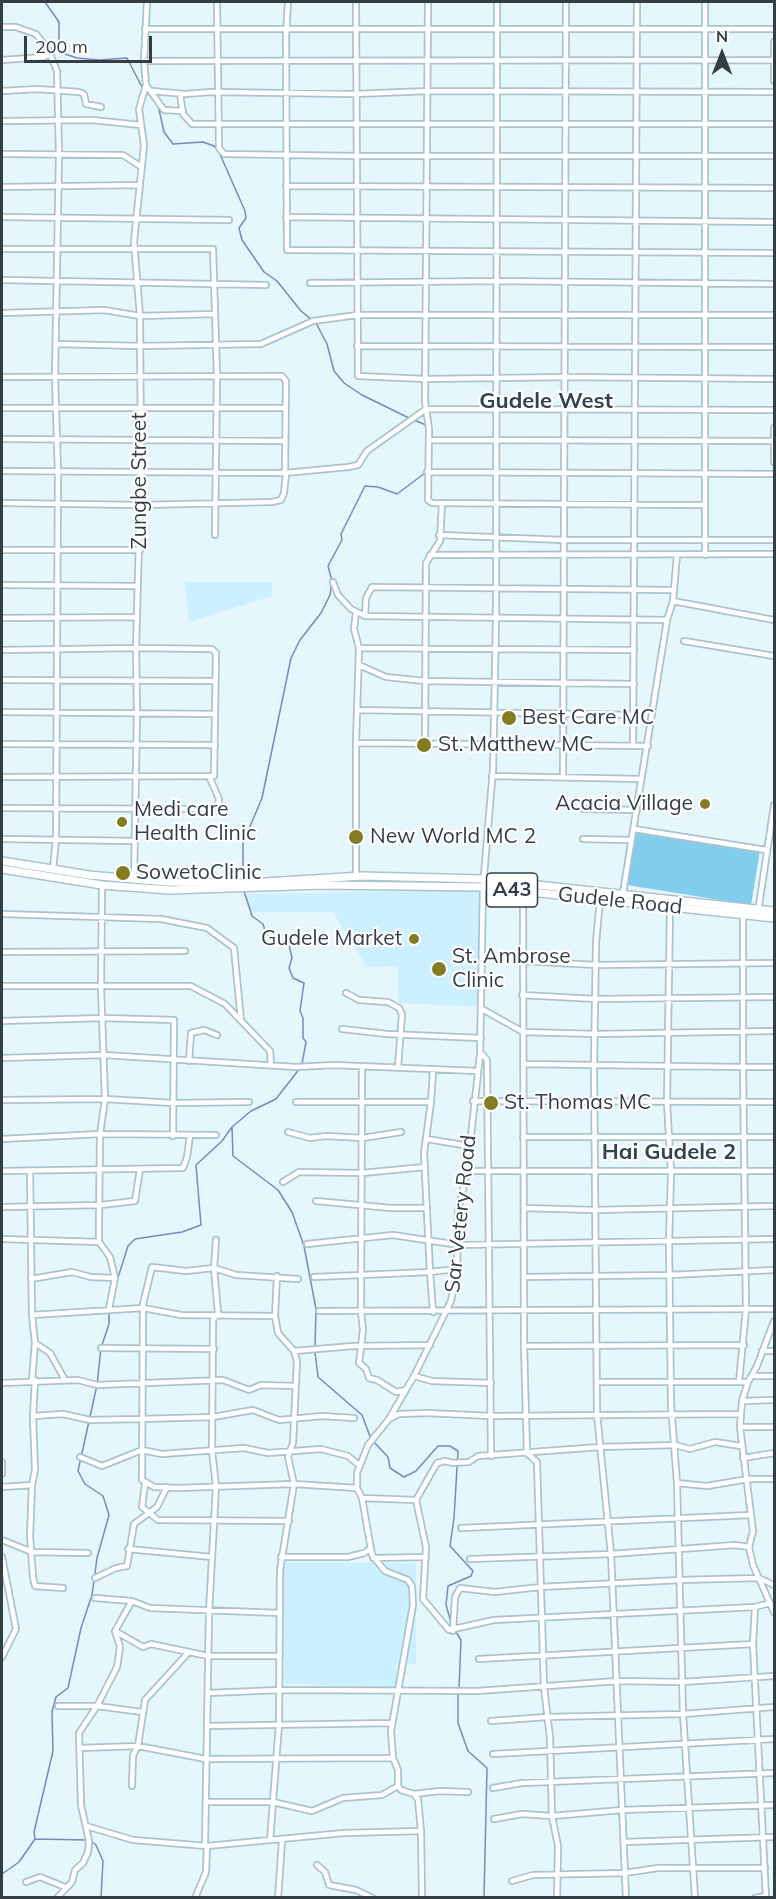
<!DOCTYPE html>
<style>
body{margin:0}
#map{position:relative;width:776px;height:1899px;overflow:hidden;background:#e6f6fd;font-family:Mulish,sans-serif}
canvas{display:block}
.frame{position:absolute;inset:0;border:3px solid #333e43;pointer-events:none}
.north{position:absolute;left:692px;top:24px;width:60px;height:60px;-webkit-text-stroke:4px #fff;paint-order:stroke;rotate:0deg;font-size:16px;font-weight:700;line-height:24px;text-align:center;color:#333e43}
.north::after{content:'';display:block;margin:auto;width:21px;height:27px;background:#333e43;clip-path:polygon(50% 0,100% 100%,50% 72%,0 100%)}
.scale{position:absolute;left:24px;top:36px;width:128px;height:27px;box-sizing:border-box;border:3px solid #333e43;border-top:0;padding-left:8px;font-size:18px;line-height:21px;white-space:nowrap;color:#333e43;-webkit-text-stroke:4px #fff;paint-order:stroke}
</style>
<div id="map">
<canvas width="776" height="1899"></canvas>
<div class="frame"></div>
<div class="north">N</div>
<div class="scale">200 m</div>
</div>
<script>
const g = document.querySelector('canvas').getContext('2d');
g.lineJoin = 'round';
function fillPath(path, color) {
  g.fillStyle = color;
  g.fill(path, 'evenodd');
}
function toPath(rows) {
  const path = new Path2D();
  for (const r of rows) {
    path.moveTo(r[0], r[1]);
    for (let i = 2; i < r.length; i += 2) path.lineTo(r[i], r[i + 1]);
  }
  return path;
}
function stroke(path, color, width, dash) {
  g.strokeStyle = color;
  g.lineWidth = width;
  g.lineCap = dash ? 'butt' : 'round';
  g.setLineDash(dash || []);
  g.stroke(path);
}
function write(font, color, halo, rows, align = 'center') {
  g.font = font + ' Mulish,sans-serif';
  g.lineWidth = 4.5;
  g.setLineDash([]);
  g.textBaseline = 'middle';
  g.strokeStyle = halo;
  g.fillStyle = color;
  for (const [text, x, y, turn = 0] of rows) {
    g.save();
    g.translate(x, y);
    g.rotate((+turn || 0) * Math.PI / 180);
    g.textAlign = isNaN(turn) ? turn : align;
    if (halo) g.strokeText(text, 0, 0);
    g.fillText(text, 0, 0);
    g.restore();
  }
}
fillPath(toPath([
 [185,582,272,582,272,596,189,622],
 [479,890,477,1007,398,1003,398,966,367,967,333,912,250,912,247,894],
 [283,1563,416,1563,416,1664,397,1664,397,1687,284,1684]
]), '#ccf0ff');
fillPath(toPath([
 [636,830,760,850,751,905,627,885]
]), '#82cdeb');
stroke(toPath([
 [45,2,59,22,59,52,77,58,99,60,127,58,143,89],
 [146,92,154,99],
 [158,105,164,132,173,144,203,142,214,146,219,152,245,211,246,218,239,228,242,240,264,272,277,281,301,311,312,320],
 [316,323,327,344,334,371,344,383,362,395,409,418],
 [414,420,426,425],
 [243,880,243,843,262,798,291,658,300,640,321,613,330,595,332,581,328,566,342,540,341,534,365,486,378,487,397,494,425,473],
 [244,891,252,916,263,924,266,934,273,941,288,941,292,958,289,968,293,978,304,983,300,1011,303,1018,303,1038,306,1042,302,1064],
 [232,1127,233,1156,278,1190,292,1212,304,1246,316,1309,315,1347],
 [116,1284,128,1246,135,1239,182,1232,201,1225,196,1165,222,1141,232,1127,251,1111,276,1099,300,1068],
 [315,1352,318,1377,362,1415,371,1439,388,1457,390,1468,404,1477,416,1471,438,1446,450,1446,458,1451,454,1518,450,1546,473,1571,471,1576,448,1586,446,1605,451,1622],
 [456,1632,461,1640,459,1688],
 [458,1693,458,1723,468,1751,487,1768,484,1898],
 [88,1840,35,1839,34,1832,53,1751,52,1712,56,1697,68,1688,81,1628,92,1595,97,1558,109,1515,103,1496,85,1484,78,1471,97,1385,101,1348,109,1324,109,1312],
 [92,1842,96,1845,103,1861,101,1898],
 [2,1874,19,1862,35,1839]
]), '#7888c0', 1.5);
const minor = toPath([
 [147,2,144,61,146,85,164,110,183,111],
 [217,2,219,148,224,154,356,156,774,156],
 [288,2,286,36,287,250,774,253],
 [356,2,358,376,425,379,567,377,774,379],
 [428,2,425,402,429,429,428,500,432,503,704,505],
 [705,2,705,555],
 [2,27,16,27,36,34,51,53,44,57,2,60],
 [145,29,774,29],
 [774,42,774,81],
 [50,54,57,71,59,154,55,377,58,472,56,839,53,869],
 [144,61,774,60],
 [2,91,38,89,79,92,84,94,86,104,101,107],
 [152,91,185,94,211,92,355,94,428,91,774,92],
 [180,94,183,114,192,124,774,124],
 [2,121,92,120,141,125],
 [2,154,123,155,140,166],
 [286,186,774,188],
 [2,187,138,185],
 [2,217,229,220],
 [286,217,774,222],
 [2,249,213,249,217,375,215,535],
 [2,280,266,285],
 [310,283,496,281,774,284],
 [2,313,104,310,140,316,215,314],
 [57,344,140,346,261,344,313,321,357,315,774,315],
 [357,346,774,347],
 [2,377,282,376,286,381,285,473],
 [2,408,284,408],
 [774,428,774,462],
 [2,439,284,441],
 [429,440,774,441],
 [2,471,285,473,348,467,358,465,367,451,426,409,774,410],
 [427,472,774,474],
 [2,503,141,505,272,502,281,500,284,493,286,473],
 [439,535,564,540,774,540],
 [2,550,140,550],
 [430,555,774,554],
 [333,582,338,595,351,609,365,616,667,620],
 [2,585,138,586],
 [673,601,774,620],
 [356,612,354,629,359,648,356,743,356,876],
 [365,616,366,598,372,587,672,590],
 [2,618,137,617],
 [684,641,774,656],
 [359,648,634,650],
 [2,650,136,648,212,649,216,653,214,776,2,777],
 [359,665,386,677,425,681,634,684],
 [2,680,215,681],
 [357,710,633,715],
 [2,712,215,714],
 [356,743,648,746],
 [425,743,426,563,440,541,442,503],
 [2,744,215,745],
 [633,746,637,2],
 [492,776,641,779],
 [563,777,566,2],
 [2,808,210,809,218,805,219,799,209,776],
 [583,809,637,810],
 [634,829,766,850],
 [2,839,135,841],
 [583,839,631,840],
 [134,880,137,713,136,648,141,472,140,316,134,242,144,145,139,109,146,85],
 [102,885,101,988,105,1099,100,1134,99,1221,99,1242,110,1257,115,1278,109,1309],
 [523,891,524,1346,527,1453,537,1462,544,1687,550,1738,552,1816,558,1846,557,1898],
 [623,893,667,620,673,601,677,555],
 [600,899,596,943,594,1066,597,1414,611,1554,626,1898],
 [670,907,667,1102,671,1172,669,1243,671,1404,677,1483,683,1714,695,1898],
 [758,912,774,805],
 [2,914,161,919,207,928,234,948,241,1020],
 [2,952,185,951],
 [522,961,597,965,774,963],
 [2,986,191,986,225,1004,270,1051,271,1065],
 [346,993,359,1000,388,1002,399,1008,402,1014,398,1067],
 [522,995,596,999,774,997],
 [482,1009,523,1032,596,1034,774,1031],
 [2,1021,103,1018,174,1020,173,1136],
 [342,1029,387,1034,481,1038],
 [481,1053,487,1060,491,1456],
 [2,1058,104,1055,296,1067,334,1065,478,1071],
 [189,1061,191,1033,204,1030,217,1035],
 [523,1064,743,1067,743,914],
 [362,1067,361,1311,363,1330,359,1363,366,1369,369,1378,377,1380,396,1392,406,1390],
 [2,1100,105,1099,173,1103,249,1102],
 [473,1101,774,1102],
 [296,1102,431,1102],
 [288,1132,310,1138,326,1136,363,1138,401,1132],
 [523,1137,774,1137],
 [2,1139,100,1134,216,1135],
 [427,1139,469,1146],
 [2,1171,183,1168,187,1157,190,1135],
 [467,1171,774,1171],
 [30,1172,32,1315,35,1343,32,1380],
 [283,1182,299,1172,362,1173,425,1167],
 [316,1201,391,1208,427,1208],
 [2,1207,101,1205,135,1201,140,1169],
 [524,1208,594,1210,774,1206],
 [2,1239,99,1242],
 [307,1244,393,1235,459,1245,774,1239],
 [314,1277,430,1272,424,1153,431,1102,433,1069],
 [524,1277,670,1275,774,1270],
 [31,1279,72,1272,91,1277,115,1278],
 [298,1279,236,1275,214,1268,186,1271,152,1267,143,1304,142,1480,154,1487,177,1488,294,1484,357,1488],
 [319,1311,774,1309],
 [433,1312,430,1272,457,1269],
 [32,1315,143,1308,181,1315,275,1316],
 [774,1321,757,1366,748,1382,742,1401,740,1427,753,1531,749,1547,753,1565,774,1612],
 [35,1343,50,1353,65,1380],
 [524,1346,744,1345],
 [101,1348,214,1349],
 [294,1351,353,1346,430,1345],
 [762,1351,774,1351],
 [414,1376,432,1381,491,1383],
 [752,1376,774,1376],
 [35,1380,33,1416,35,1470,32,1485,30,1536,33,1578,35,1586,63,1588],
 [597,1382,748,1382],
 [739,1382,746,1309,743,1067,774,1067],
 [2,1383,78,1380,97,1385,223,1380,249,1390,261,1385,294,1386],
 [742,1401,774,1400],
 [33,1416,63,1414,90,1420,141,1419,213,1417,253,1410,279,1420,322,1416,354,1418],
 [389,1419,399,1414,427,1413,491,1416,740,1414],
 [740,1427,774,1427],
 [80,1457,102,1466,142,1450,162,1454,244,1448,268,1453,321,1449,348,1456,359,1465],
 [743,1458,774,1453],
 [2,1462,2,1474],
 [677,1483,707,1486,748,1479,774,1479],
 [145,1484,142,1507,158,1520,289,1521],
 [2,1487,32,1485],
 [362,1498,416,1500,426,1547,423,1599,449,1630,494,1620,755,1607,770,1603],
 [416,1500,437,1463,445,1461,453,1463,469,1462,478,1456,600,1447,675,1445,690,1449,715,1442,741,1446],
 [461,1528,751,1515],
 [2,1540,32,1552,88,1553],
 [128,1549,212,1557],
 [2,1557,16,1629,2,1657],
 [281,1557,348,1557,364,1553,370,1549],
 [373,1558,426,1557],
 [470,1559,611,1554,735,1545,749,1547],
 [95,1578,116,1568,127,1566,134,1524,157,1507,167,1487],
 [95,1598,132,1601,150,1608,280,1613],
 [755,1607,753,1644,766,1898],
 [115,1631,143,1647,151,1644,208,1656,280,1656],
 [453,1631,455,1597,460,1588,495,1592,540,1587,680,1580,759,1578,774,1585],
 [479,1659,753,1644],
 [208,1693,280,1690,477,1691,618,1681,682,1682,774,1676],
 [58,1706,97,1706,142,1712],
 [491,1721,546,1717,683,1714,774,1707],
 [207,1726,392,1723],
 [80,1748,138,1746,206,1759,393,1758],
 [493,1754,774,1739],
 [132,1786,133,1755,138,1746,145,1700,188,1653],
 [398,1786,398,1770,393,1758,391,1731,413,1605,412,1586,408,1580,385,1571,372,1555,362,1498,357,1488,357,1473,368,1445,389,1419,414,1376,451,1301,457,1269,458,1211,467,1171,480,1055,483,887,493,769,496,620,497,2],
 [398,1786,401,1790,414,1794,418,1799,421,1831],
 [493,1788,522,1783,774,1773],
 [414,1794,440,1791,468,1792],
 [206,1802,273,1802,312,1811,343,1798,382,1795,398,1786],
 [494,1819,522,1814,552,1816,622,1810,774,1805],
 [86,1826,133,1840,207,1846,344,1833,421,1831,422,1898],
 [270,1840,279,1724,280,1570,294,1484,288,1457,293,1443,297,1361,294,1351,278,1333,275,1316,277,1276],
 [624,1842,774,1837],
 [205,1845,209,1612,216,1486,212,1451,213,1320,218,1313,214,1268,216,1240],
 [317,1865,325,1872,329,1885,356,1890,373,1898],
 [512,1881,533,1875,625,1873,658,1868,765,1868],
 [26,1882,40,1877,65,1887],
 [57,1898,72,1882,75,1870,83,1863,88,1852,89,1841,81,1805,79,1733,97,1706,117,1667,120,1647,115,1631,132,1601],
 [195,1898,206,1872,207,1846],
 [278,1898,282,1841],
 [755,1898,766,1896]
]);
const highway = toPath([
 [2,861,89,875,167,882,249,883,362,876,483,879,774,911],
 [2,869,102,885,169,890,322,885,483,887,774,918]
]);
stroke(minor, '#aac4cf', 8);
stroke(highway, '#aac4cf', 10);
stroke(minor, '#fff', 4.5);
stroke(highway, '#fff', 7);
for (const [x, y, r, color] of [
 [509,718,8,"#837c22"],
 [424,745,8,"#837c22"],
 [705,804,6,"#837c22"],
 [122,822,6,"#837c22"],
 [356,837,8,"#837c22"],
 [123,873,8,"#837c22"],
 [414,939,6,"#837c22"],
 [439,969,8,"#837c22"],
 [491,1103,8,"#837c22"]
]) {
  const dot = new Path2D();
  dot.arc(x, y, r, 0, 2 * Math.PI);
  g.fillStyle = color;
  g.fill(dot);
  stroke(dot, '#fff', 2);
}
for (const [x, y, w] of [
 [512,890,51]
]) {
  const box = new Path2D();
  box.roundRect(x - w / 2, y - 17, w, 34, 4.5);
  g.fillStyle = '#fff';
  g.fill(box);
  stroke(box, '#333e43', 1.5);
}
write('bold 20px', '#333e43', null, [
 ["A43",512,890]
]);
write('21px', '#333e43', '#fff', [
 ["Zungbe Street",140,481,-90],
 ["Gudele Road",620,901,6],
 ["Sar Vetery Road",461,1214,-84]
]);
write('21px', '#333e43', '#fff', [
 ["Best Care MC",522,718],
 ["St. Matthew MC",438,745],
 ["Acacia Village",693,804,"right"],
 ["Medi care",134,810],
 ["Health Clinic",134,834],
 ["New World MC 2",370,837],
 ["SowetoClinic",136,873],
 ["Gudele Market",402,939,"right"],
 ["St. Ambrose",452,957],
 ["Clinic",452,981],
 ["St. Thomas MC",504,1103]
], 'left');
write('bold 22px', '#2e454e', '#fff', [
 ["Gudele West",546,401],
 ["Hai Gudele 2",669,1152]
]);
</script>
